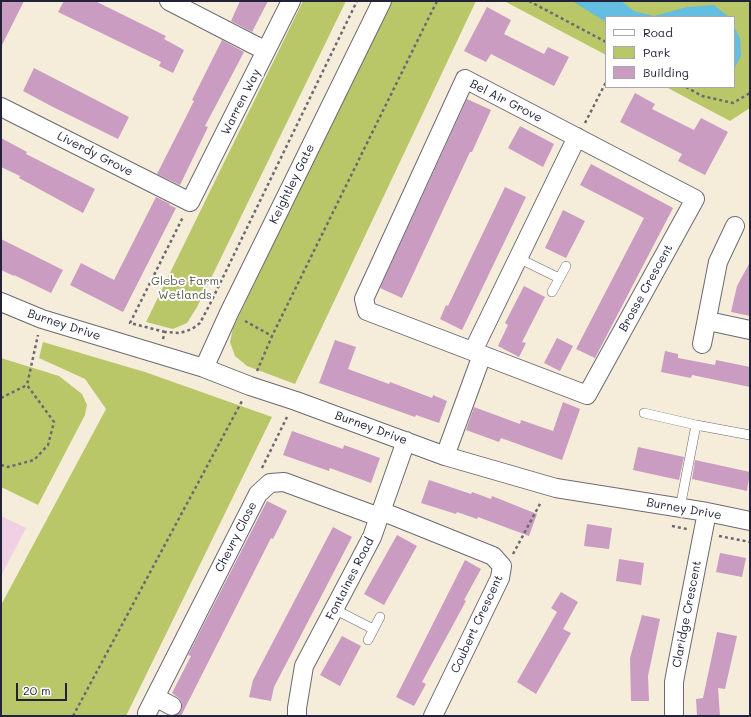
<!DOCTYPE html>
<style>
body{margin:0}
#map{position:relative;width:751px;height:717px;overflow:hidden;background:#f5edda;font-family:Mali,sans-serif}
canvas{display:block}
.frame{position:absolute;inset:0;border:2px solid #22223b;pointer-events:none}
.legend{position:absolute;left:605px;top:16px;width:130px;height:72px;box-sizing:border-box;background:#fff;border:1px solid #a7a7b1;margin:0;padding:5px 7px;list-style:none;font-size:12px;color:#22223b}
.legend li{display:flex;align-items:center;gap:8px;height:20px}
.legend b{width:20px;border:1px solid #a7a7b1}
.scale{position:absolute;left:16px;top:683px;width:51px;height:18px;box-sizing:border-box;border:2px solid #22223b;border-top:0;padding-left:5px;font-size:12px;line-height:14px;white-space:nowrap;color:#22223b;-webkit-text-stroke:3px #fff;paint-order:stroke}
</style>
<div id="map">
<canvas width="751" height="717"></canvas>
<div class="frame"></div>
<ul class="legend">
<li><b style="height:5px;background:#fff"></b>Road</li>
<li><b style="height:11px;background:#b9c769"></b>Park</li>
<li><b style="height:11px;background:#ca9cc2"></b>Building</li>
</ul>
<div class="scale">20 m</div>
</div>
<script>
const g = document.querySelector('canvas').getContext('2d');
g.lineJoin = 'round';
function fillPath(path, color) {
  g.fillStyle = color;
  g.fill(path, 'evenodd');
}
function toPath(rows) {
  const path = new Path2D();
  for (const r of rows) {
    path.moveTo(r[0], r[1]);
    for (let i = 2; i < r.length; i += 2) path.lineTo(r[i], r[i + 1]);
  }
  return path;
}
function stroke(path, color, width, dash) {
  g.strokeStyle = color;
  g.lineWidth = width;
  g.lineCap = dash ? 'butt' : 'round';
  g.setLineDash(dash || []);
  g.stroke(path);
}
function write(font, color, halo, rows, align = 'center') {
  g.font = font + ' Mali,sans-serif';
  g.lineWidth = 4;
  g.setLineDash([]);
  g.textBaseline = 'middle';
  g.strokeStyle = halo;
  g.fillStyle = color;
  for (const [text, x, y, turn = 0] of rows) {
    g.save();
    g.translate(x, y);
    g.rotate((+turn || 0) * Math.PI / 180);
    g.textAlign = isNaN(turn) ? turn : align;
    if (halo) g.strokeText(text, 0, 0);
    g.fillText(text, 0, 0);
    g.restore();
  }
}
fillPath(toPath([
 [1,516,26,528,1,576]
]), '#f0d0e4');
fillPath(toPath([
 [303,1,346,1,197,307,187,323,173,329,146,322],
 [391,1,476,1,295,384,247,366,235,356,230,342,233,328],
 [504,1,750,1,750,108,730,121,666,87,734,87,734,17,606,17,606,55],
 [43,342,145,372,272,417,126,716,1,716,1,605,106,409,85,379,39,358],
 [1,358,59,376,82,394,87,405,85,415,38,505,1,487]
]), '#b9c769');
fillPath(toPath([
 [572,1,621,1,634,11,654,16,687,7,714,5,729,17,606,17,606,22],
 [734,26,740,38,741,56,734,69]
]), '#64bee1');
fillPath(toPath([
 [1,1,24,1,1,47],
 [64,1,95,1,166,36,164,39,184,50,173,73,159,66,161,62,58,12],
 [240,1,268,1,252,32,231,21],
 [487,7,511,20,504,34,544,54,548,47,569,57,554,86,491,54,486,62,464,51],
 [222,40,244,52,205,126,208,127,180,185,157,174,194,101,192,100],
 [34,68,129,117,118,139,53,107,23,91],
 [635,93,655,104,652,109,694,130,701,118,728,132,705,175,678,161,682,154,620,122],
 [467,99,491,110,472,152,470,152,456,182,402,298,380,288],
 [520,126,554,144,543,167,508,148],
 [1,138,27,152,26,154,95,189,83,213,19,178,20,176,1,167],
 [591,164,673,208,595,358,576,349,644,218,580,185],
 [505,187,526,197,462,330,440,319,446,305,448,306],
 [156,197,170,204,169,205,176,208,123,312,70,285,81,263,114,280],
 [563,210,585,221,566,258,545,248],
 [1,239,63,270,51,293,14,275,14,276,1,270],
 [750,262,750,316,731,312,737,286],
 [524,286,545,297,522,342,526,343,519,357,498,346,508,325,505,323],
 [557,338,573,346,560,371,544,363],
 [335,340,356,347,348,369,389,384,390,382,432,398,433,395,447,401,439,423,416,415,415,417,319,383],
 [665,351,678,354,678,358,715,365,716,360,750,367,750,387,692,375,691,378,661,372],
 [563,402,580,409,562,460,501,438,499,442,466,430,474,407,520,424,521,420,553,431],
 [292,431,343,449,344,445,380,458,371,483,330,468,329,471,283,455],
 [638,447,684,457,679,480,633,470],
 [695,460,750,472,747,491,692,479],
 [429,480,471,494,472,492,491,499,492,496,537,514,529,536,478,517,477,519,457,512,456,514,421,503],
 [267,501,287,511,273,539,271,538,181,716,174,716,181,711,182,705,181,700,172,693,191,656,188,655],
 [587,524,612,528,609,549,584,546],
 [333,527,352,537,274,687,271,701,249,697,253,680],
 [397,535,417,546,384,605,364,594],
 [720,553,746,558,742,577,716,572],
 [619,559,644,563,641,585,616,581],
 [465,560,481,569,464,600,466,601,422,682,426,684,414,706,396,697],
 [561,592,578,602,563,629,571,633,536,694,517,682,557,612,551,608],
 [642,615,660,619,648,676,649,701,631,701,630,658],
 [717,632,737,636,725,689,718,688,720,716,697,716,696,699,703,698],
 [342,636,361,646,340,686,320,675]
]), '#ca9cc2');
const service = toPath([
 [518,258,559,278],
 [552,292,566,266],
 [644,413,696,425,750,435],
 [680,508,696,425],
 [334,609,373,629],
 [368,640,380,617]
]);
const minor = toPath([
 [169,1,266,51],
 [465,79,695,199,587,395,367,311,364,299,465,79],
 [1,107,190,202,291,1],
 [1,302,42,319,204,368,250,386,296,401,445,456,556,488,707,512,750,521],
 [708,321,750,330],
 [702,344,718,262,735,226],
 [473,351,577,137],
 [204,368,229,313,382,1],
 [445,456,482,355],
 [381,511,493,556,502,566,500,578,433,716],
 [155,697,172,706],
 [147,713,258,494,270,483,284,482,379,517],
 [297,716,297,708,304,666,372,537,406,441],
 [674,716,674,682,676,671,707,512]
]);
stroke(service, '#6c6973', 10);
stroke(minor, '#6c6973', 20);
stroke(toPath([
 [529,1,606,42],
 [686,87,702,96,733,103,750,93],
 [585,123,606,82],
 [245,321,272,336],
 [165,332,130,323,183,217],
 [163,339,165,332,180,333,192,329,200,323,210,304,357,1],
 [257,371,272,336,437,1],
 [1,398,27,385],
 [1,465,8,467,34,460,48,445,54,422,27,385,38,335],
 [262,468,287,417],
 [672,526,687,529],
 [719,536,750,542],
 [513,554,541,502],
 [73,716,242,401]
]), '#6c6973', 2.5, [3, 3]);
stroke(service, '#fff', 9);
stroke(minor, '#fff', 18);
write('12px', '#22223b', '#fff', [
 ["Bel Air Grove",506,101,27],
 ["Warren Way",241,102,-63],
 ["Liverdy Grove",95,154,27],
 ["Keightley Gate",292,184,-64],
 ["Brosse Crescent",646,288,-61],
 ["Burney Drive",64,325,18],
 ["Burney Drive",371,428,20],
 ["Burney Drive",684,509,10],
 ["Chevry Close",236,537,-63],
 ["Fontaines Road",350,579,-63],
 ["Claridge Crescent",687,614,-79],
 ["Coubert Crescent",477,624,-65]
]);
write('12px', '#575c4b', '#fff', [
 ["Glebe Farm",185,281],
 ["Wetlands",185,295]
]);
</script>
